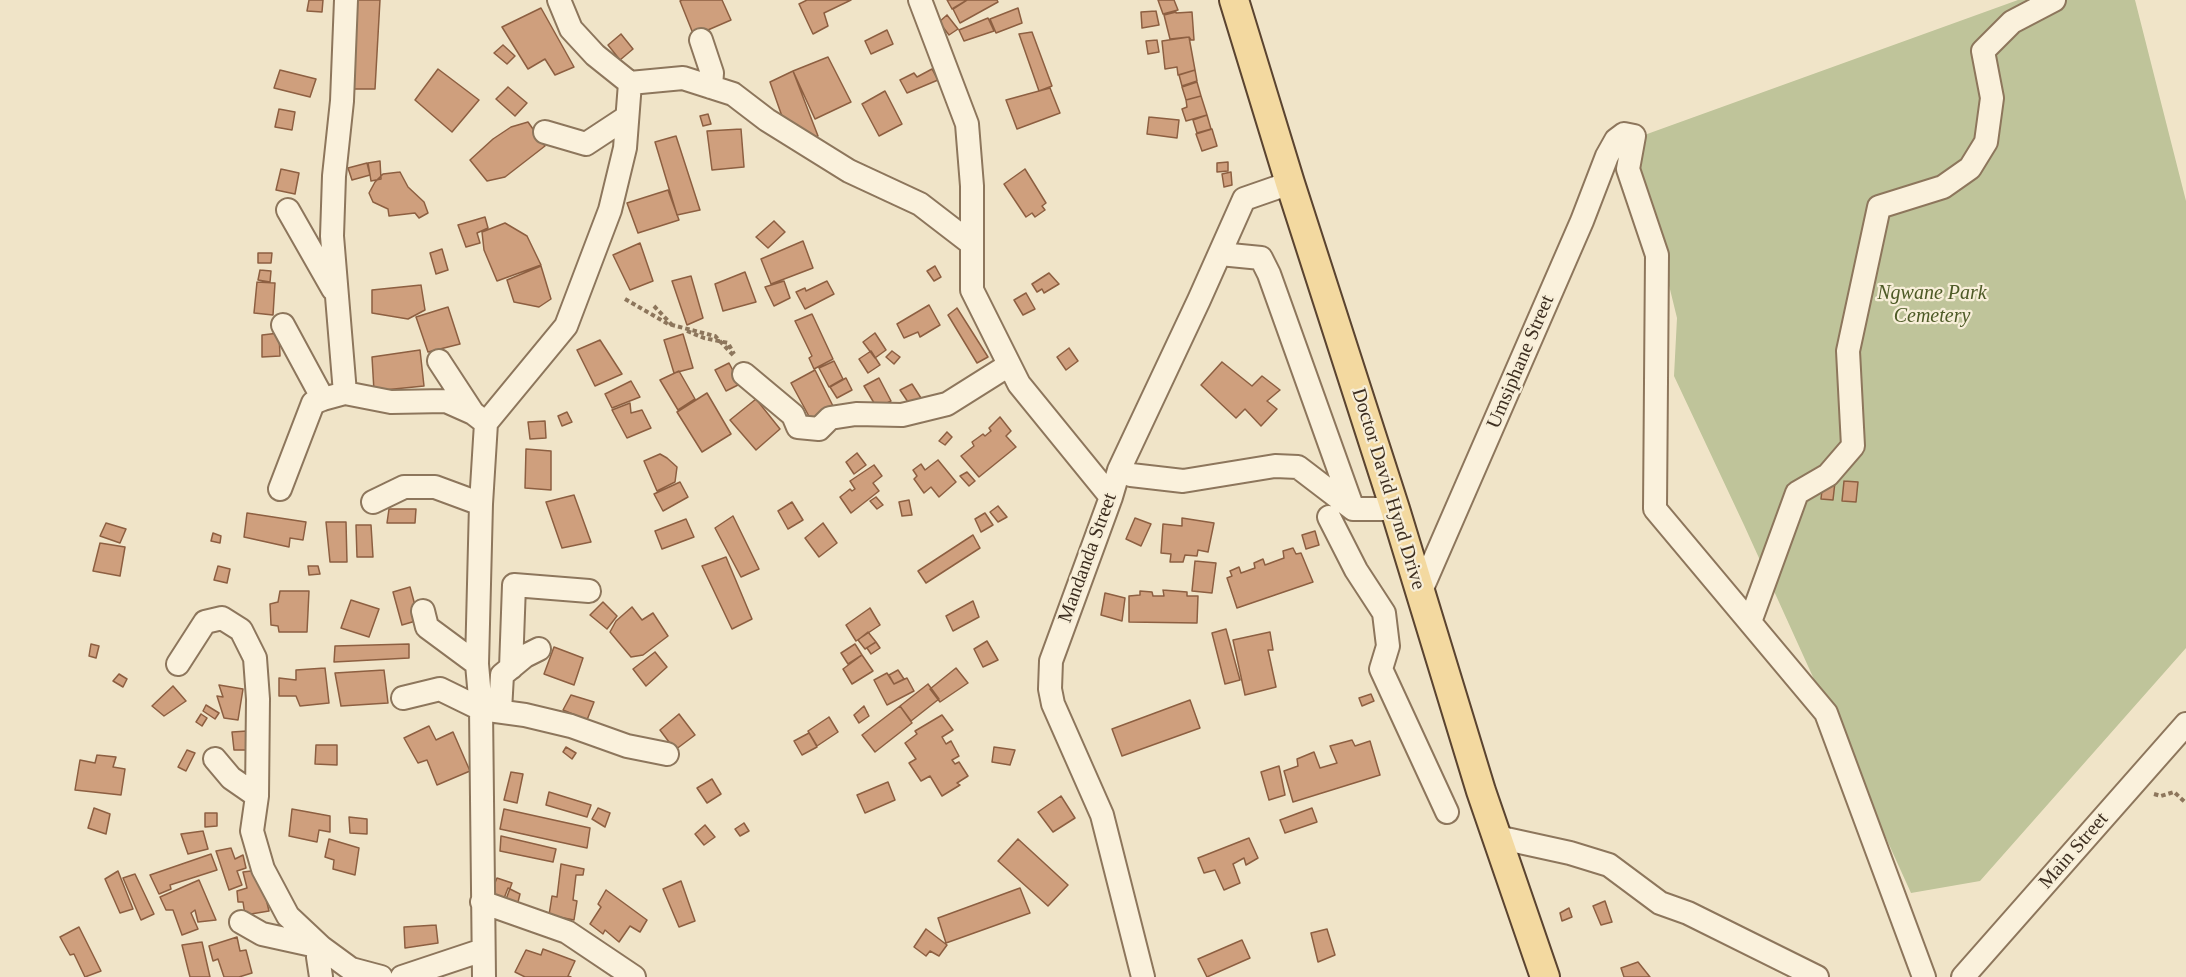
<!DOCTYPE html>
<style>
body{margin:0}
canvas{display:block;background:#f0e4c8}
</style>
<canvas width="2186" height="977"></canvas>
<script>
const g = document.querySelector('canvas').getContext('2d');
g.lineJoin = 'round';
function fillPath(path, color) {
  g.fillStyle = color;
  g.fill(path, 'evenodd');
}
function toPath(rows) {
  const path = new Path2D();
  for (const r of rows) {
    path.moveTo(r[0], r[1]);
    for (let i = 2; i < r.length; i += 2) path.lineTo(r[i], r[i + 1]);
  }
  return path;
}
function stroke(path, color, width, dash) {
  g.strokeStyle = color;
  g.lineWidth = width;
  g.lineCap = dash ? 'butt' : 'round';
  g.setLineDash(dash || []);
  g.stroke(path);
}
function write(font, color, halo, rows, align = 'center') {
  g.font = font + ' Georgia,serif';
  g.lineWidth = 4.5;
  g.setLineDash([]);
  g.textBaseline = 'middle';
  g.strokeStyle = halo;
  g.fillStyle = color;
  for (const [text, x, y, turn = 0] of rows) {
    g.save();
    g.translate(x, y);
    g.rotate((+turn || 0) * Math.PI / 180);
    g.textAlign = isNaN(turn) ? turn : align;
    if (halo) g.strokeText(text, 0, 0);
    g.fillText(text, 0, 0);
    g.restore();
  }
}
fillPath(toPath([
 [2018,0,2135,0,2186,201,2186,648,1980,881,1911,893,1744,525,1674,376,1677,318,1667,277,1625,142]
]), '#bfc49a');
const building = toPath([
 [309,0,323,0,322,12,307,11,309,0],
 [354,0,380,0,375,89,349,89,354,0],
 [682,0,722,0,731,20,694,36,680,1,682,0],
 [807,0,851,0,824,13,828,26,813,34,799,4,807,0],
 [947,0,967,0,952,9,947,0],
 [967,0,997,0,998,2,960,23,953,9,967,0],
 [1158,0,1174,0,1178,10,1163,14,1158,0],
 [541,8,574,67,555,75,545,59,528,69,502,27,541,8],
 [1018,8,1022,23,996,33,990,19,1018,8],
 [1156,11,1159,25,1142,28,1141,12,1156,11],
 [1176,12,1176,13,1192,12,1194,40,1191,40,1189,37,1170,39,1164,15,1176,12],
 [947,15,958,29,949,35,939,22,947,15],
 [988,18,994,31,964,41,959,30,988,18],
 [887,30,893,44,871,54,865,41,887,30],
 [1032,32,1052,86,1039,91,1019,34,1032,32],
 [621,34,633,49,620,60,608,45,621,34],
 [1189,37,1195,70,1178,75,1177,67,1165,69,1162,41,1189,37],
 [1157,40,1159,52,1148,54,1146,41,1157,40],
 [503,45,515,56,507,64,494,53,503,45],
 [828,57,851,102,815,119,793,71,828,57],
 [438,69,479,100,452,132,415,100,438,69],
 [932,69,938,80,907,93,900,80,914,73,917,77,932,69],
 [280,70,316,79,310,97,274,88,280,70],
 [1195,70,1197,81,1182,86,1179,75,1195,70],
 [793,71,818,136,792,145,770,82,793,71],
 [1197,82,1201,96,1186,100,1182,87,1197,82],
 [508,87,527,103,515,116,496,99,508,87],
 [1050,88,1060,113,1017,129,1006,100,1050,88],
 [885,91,902,124,879,136,862,104,885,91],
 [1201,96,1207,115,1186,121,1182,109,1187,107,1186,100,1201,96],
 [279,109,295,112,292,130,275,127,279,109],
 [708,114,711,124,703,126,700,116,708,114],
 [1207,115,1211,129,1197,133,1193,120,1207,115],
 [1149,117,1179,120,1177,138,1147,134,1149,117],
 [528,122,545,146,505,177,487,181,470,160,493,139,511,127,528,122],
 [741,129,744,167,712,170,707,131,741,129],
 [1212,129,1217,146,1202,151,1196,134,1212,129],
 [676,136,700,210,677,215,655,142,676,136],
 [380,161,381,179,371,181,368,163,380,161],
 [1228,162,1228,171,1217,172,1217,163,1228,162],
 [367,163,370,175,352,180,348,168,367,163],
 [281,169,299,173,295,194,276,190,281,169],
 [1025,169,1046,203,1042,206,1045,210,1035,217,1032,213,1026,217,1004,184,1025,169],
 [400,172,408,187,424,202,428,213,419,218,415,213,389,216,388,209,373,202,369,193,375,182,383,174,400,172],
 [1231,172,1232,185,1224,187,1222,174,1231,172],
 [668,190,679,220,638,233,627,203,668,190],
 [485,217,488,228,477,233,480,243,466,247,458,225,485,217],
 [774,221,785,232,768,248,756,237,774,221],
 [505,223,527,236,541,265,497,281,484,250,482,232,505,223],
 [803,241,813,268,771,284,761,259,803,241],
 [640,243,653,281,630,290,613,255,640,243],
 [442,249,448,270,436,274,430,253,442,249],
 [258,253,272,253,271,263,258,263,258,253],
 [541,266,551,299,539,307,514,302,507,280,541,266],
 [935,266,941,277,934,281,927,271,935,266],
 [260,270,271,271,270,282,258,280,260,270],
 [745,272,756,302,723,311,715,284,745,272],
 [1049,273,1059,284,1044,293,1042,289,1037,292,1032,284,1049,273],
 [691,276,703,318,687,325,672,281,691,276],
 [784,281,790,298,774,306,765,287,784,281],
 [827,281,834,294,805,309,796,292,805,288,806,291,827,281],
 [257,282,275,283,273,315,254,313,257,282],
 [421,285,425,310,408,319,372,313,372,290,421,285],
 [1026,293,1035,309,1023,315,1014,300,1026,293],
 [929,305,940,325,920,337,918,332,904,338,897,324,929,305],
 [448,307,460,344,428,352,416,317,448,307],
 [957,308,988,357,977,363,948,315,957,308],
 [812,314,833,359,814,369,809,358,812,356,795,321,812,314],
 [279,333,280,356,262,357,262,335,279,333],
 [875,333,886,350,875,358,863,342,875,333],
 [683,334,693,368,674,373,664,340,683,334],
 [600,340,622,374,595,386,577,350,600,340],
 [1069,348,1078,361,1066,370,1057,357,1069,348],
 [420,350,424,386,374,391,372,357,420,350],
 [871,351,880,365,868,373,859,359,871,351],
 [892,351,900,357,894,364,886,357,892,351],
 [834,361,843,379,829,387,819,368,834,361],
 [1222,362,1252,386,1262,376,1280,390,1267,401,1277,409,1261,426,1245,409,1236,418,1201,385,1222,362],
 [729,363,740,384,726,391,715,370,729,363],
 [815,370,835,410,811,420,791,383,815,370],
 [679,371,695,399,678,410,660,380,679,371],
 [846,378,852,390,837,398,830,387,846,378],
 [879,378,891,401,877,408,864,386,879,378],
 [631,381,640,397,612,408,605,394,631,381],
 [912,384,921,398,910,405,900,390,912,384],
 [707,393,731,434,702,452,677,412,707,393],
 [756,399,780,429,756,450,730,420,756,399],
 [630,403,631,413,642,410,651,428,627,438,612,410,630,403],
 [567,412,572,422,562,426,558,416,567,412],
 [1000,417,1011,431,1006,436,1016,447,979,477,961,456,974,446,972,442,983,434,985,436,991,431,989,428,1000,417],
 [545,421,546,438,530,439,528,422,545,421],
 [947,432,952,437,945,445,939,441,947,432],
 [526,449,551,451,551,490,525,488,526,449],
 [857,453,866,465,854,474,846,462,857,453],
 [660,454,667,458,677,467,675,482,657,491,644,461,660,454],
 [938,460,956,482,939,497,931,487,924,493,914,479,917,476,913,470,921,464,925,470,938,460],
 [874,465,882,476,873,483,879,491,851,513,840,497,850,489,852,491,855,489,850,481,874,465],
 [967,472,975,481,969,486,960,476,967,472],
 [1823,481,1835,482,1833,500,1821,499,1823,481],
 [1844,481,1858,482,1856,502,1842,501,1844,481],
 [680,482,688,497,663,511,654,494,680,482],
 [574,495,591,542,562,548,546,502,574,495],
 [876,497,883,505,877,509,870,501,876,497],
 [909,500,912,515,902,516,899,502,909,500],
 [792,502,803,520,788,529,778,511,792,502],
 [998,506,1007,517,998,522,990,512,998,506],
 [389,509,416,509,415,523,387,523,389,509],
 [247,513,306,522,303,540,290,538,289,547,244,537,247,513],
 [985,513,993,525,981,532,975,519,985,513],
 [733,516,759,569,741,577,715,528,733,516],
 [1135,518,1151,524,1141,546,1126,539,1135,518],
 [1182,518,1214,523,1208,552,1198,550,1197,556,1185,555,1183,562,1170,562,1171,554,1161,553,1163,524,1182,526,1182,518],
 [686,519,694,537,662,549,655,531,686,519],
 [326,522,346,522,347,562,330,562,326,522],
 [106,523,126,529,120,543,100,536,106,523],
 [823,523,837,543,819,557,805,538,823,523],
 [356,525,371,525,373,557,357,557,356,525],
 [1315,531,1319,545,1306,549,1302,535,1315,531],
 [213,533,221,536,220,543,211,541,213,533],
 [973,535,980,548,926,583,918,571,973,535],
 [100,543,125,547,120,576,93,571,100,543],
 [1293,548,1296,554,1301,553,1313,582,1237,608,1227,578,1232,576,1230,571,1239,567,1241,573,1255,568,1254,563,1263,559,1265,565,1284,558,1283,551,1293,548],
 [726,557,752,619,732,629,702,566,726,557],
 [1195,561,1216,563,1212,593,1192,591,1195,561],
 [218,566,230,569,227,583,214,580,218,566],
 [308,566,318,566,320,574,309,575,308,566],
 [410,587,419,620,402,625,393,592,410,587],
 [1163,590,1187,592,1187,596,1198,596,1197,623,1129,622,1129,596,1140,595,1140,591,1152,592,1153,596,1164,596,1163,590],
 [280,591,309,591,307,632,279,632,278,626,271,625,270,604,278,602,280,591],
 [1105,593,1125,598,1122,621,1101,615,1105,593],
 [351,600,379,609,369,637,341,628,351,600],
 [973,601,979,617,953,631,946,616,973,601],
 [603,602,617,616,607,629,590,615,603,602],
 [632,607,642,620,653,613,668,636,643,655,631,657,610,632,616,621,632,607],
 [870,608,880,625,856,641,846,625,870,608],
 [1226,629,1240,680,1225,684,1212,633,1226,629],
 [868,632,876,642,865,649,858,640,868,632],
 [1270,632,1273,650,1268,650,1276,687,1245,695,1233,640,1270,632],
 [987,641,998,660,983,667,974,649,987,641],
 [876,642,880,648,871,654,867,648,876,642],
 [91,644,99,646,96,658,89,656,91,644],
 [409,644,409,658,334,662,335,646,409,644],
 [855,644,862,655,848,664,841,653,855,644],
 [554,647,583,658,574,685,544,674,554,647],
 [655,652,667,667,646,686,633,669,655,652],
 [862,655,873,671,852,684,843,669,862,655],
 [325,668,329,703,300,706,296,696,279,696,279,678,296,680,296,670,325,668],
 [956,668,968,683,940,702,930,689,956,668],
 [384,670,388,703,341,706,335,673,384,670],
 [898,670,904,679,894,684,889,675,898,670],
 [887,673,894,684,907,678,914,691,887,705,874,680,887,673],
 [119,674,127,679,123,687,113,681,119,674],
 [928,684,939,699,911,721,900,706,928,684],
 [219,685,243,689,238,720,224,718,217,696,223,697,219,685],
 [173,686,186,701,164,716,152,706,173,686],
 [1371,694,1374,701,1362,706,1359,698,1371,694],
 [571,695,594,702,587,720,563,710,571,695],
 [1190,700,1200,728,1122,756,1112,729,1190,700],
 [206,705,219,713,215,719,203,711,206,705],
 [864,706,869,716,859,723,854,715,864,706],
 [900,706,912,723,875,752,862,735,900,706],
 [201,714,207,718,202,726,196,722,201,714],
 [679,714,695,735,675,750,660,730,679,714],
 [942,715,953,730,942,737,946,744,951,741,959,756,952,760,955,764,959,762,968,776,957,783,960,785,942,796,930,776,921,781,909,763,916,759,905,743,917,734,915,731,942,715],
 [829,717,838,732,817,746,808,731,829,717],
 [429,726,436,740,453,732,470,771,437,785,427,760,418,763,404,738,429,726],
 [247,731,247,750,234,750,232,732,247,731],
 [809,733,817,747,802,755,794,741,809,733],
 [1352,740,1355,746,1370,741,1380,775,1293,802,1284,771,1298,766,1297,759,1314,752,1320,768,1337,763,1330,746,1352,740],
 [316,745,337,745,337,765,315,764,316,745],
 [566,747,576,753,572,759,563,752,566,747],
 [994,747,1015,750,1010,765,992,762,994,747],
 [187,750,195,753,186,771,178,767,187,750],
 [97,755,116,757,113,767,125,769,121,795,75,790,80,760,95,763,97,755],
 [1279,766,1285,795,1269,800,1261,772,1279,766],
 [511,772,523,774,517,803,504,800,511,772],
 [712,779,721,794,707,803,697,788,712,779],
 [888,782,895,800,865,813,857,795,888,782],
 [549,792,591,805,587,817,546,805,549,792],
 [1061,796,1075,818,1053,832,1038,812,1061,796],
 [94,808,110,814,106,834,88,828,94,808],
 [598,808,610,813,605,827,592,819,598,808],
 [1312,808,1317,822,1285,833,1280,820,1312,808],
 [292,809,330,816,330,832,319,830,317,842,289,836,292,809],
 [504,809,590,828,587,848,500,829,504,809],
 [205,813,217,813,217,826,205,827,205,813],
 [349,817,367,819,367,834,350,833,349,817],
 [744,823,749,831,740,836,735,829,744,823],
 [705,825,715,837,704,845,695,834,705,825],
 [203,831,208,849,188,854,181,834,203,831],
 [501,836,556,849,553,862,500,851,501,836],
 [1249,838,1258,858,1246,865,1244,858,1233,864,1240,883,1224,890,1215,870,1204,873,1198,858,1249,838],
 [329,839,359,848,355,875,333,869,334,860,325,857,329,839],
 [1018,839,1068,885,1048,906,998,861,1018,839],
 [231,848,235,859,243,855,246,868,237,871,242,885,229,890,216,851,231,848],
 [211,854,217,870,170,885,171,889,159,894,150,875,211,854],
 [561,864,584,869,583,875,576,875,573,900,577,901,574,920,549,915,552,896,557,897,561,864],
 [259,870,269,911,245,915,243,902,238,902,237,891,247,888,243,872,259,870],
 [118,871,133,909,120,913,105,879,118,871],
 [135,874,154,914,141,920,123,878,135,874],
 [497,878,512,883,505,902,489,897,497,878],
 [199,880,216,920,198,922,195,910,191,913,198,929,182,935,173,910,166,910,160,897,199,880],
 [681,881,695,921,679,927,663,889,681,881],
 [508,888,520,894,517,906,503,901,508,888],
 [1020,888,1030,913,946,943,938,918,1020,888],
 [606,890,647,920,640,932,630,926,619,942,605,930,603,934,590,924,601,907,598,904,606,890],
 [1605,901,1612,922,1601,925,1593,906,1605,901],
 [1569,908,1572,917,1562,921,1560,913,1569,908],
 [436,925,438,943,405,948,404,927,436,925],
 [79,927,101,971,85,977,74,954,70,955,60,937,79,927],
 [926,929,947,945,939,956,930,951,926,956,914,947,926,929],
 [1327,929,1335,955,1318,962,1311,933,1327,929],
 [237,937,240,951,246,950,252,973,239,977,224,977,218,959,213,961,209,946,237,937],
 [1242,940,1250,958,1207,977,1198,959,1242,940],
 [202,942,210,977,190,977,182,945,202,942],
 [543,949,575,961,568,976,571,977,525,977,515,972,526,950,541,955,543,949],
 [1638,962,1650,977,1624,977,1621,968,1638,962]
]);
fillPath(building, '#cf9f7d');
stroke(building, '#8d5f41', 1.5);
const minor = toPath([
 [559,0,571,29,595,55,630,83,683,78,733,94,767,120,849,171,920,204,972,244],
 [920,0,967,124,972,186,972,290,1019,384,1111,497],
 [701,40,712,73,711,87],
 [545,132,586,144,627,117],
 [288,210,333,289],
 [1220,254,1261,258,1269,274,1353,509],
 [283,325,323,399],
 [439,361,473,413],
 [744,374,793,415,798,427,819,429,830,418,856,414,902,415,947,404,1009,365],
 [345,393,332,236,334,176,342,101,346,0],
 [486,423,566,326,610,210,625,148,630,83],
 [1119,470,1131,475,1183,481,1275,466,1298,467,1353,509,1395,509],
 [280,489,313,403,323,399,345,393,391,402,446,401,473,413,486,423,481,504,477,664,481,709,484,977],
 [373,502,404,487,435,487,481,504],
 [1329,517,1356,570,1384,613,1388,646,1381,669,1447,812],
 [1420,593,1582,221,1607,156,1616,140,1624,134,1634,136,1628,169,1657,255,1655,509,1826,713,1924,977],
 [423,611,427,627,477,664],
 [1750,622,1797,493,1828,475,1853,446,1848,351,1879,207,1943,187,1970,168,1986,142,1992,98,1983,51,2012,22,2054,0],
 [178,664,205,622,222,618,241,630,255,658,258,699,257,796,252,831,263,869,288,916,321,947,351,969,381,977],
 [511,668,514,585,589,591],
 [403,698,440,689,481,709,525,715,571,726,627,746,667,754],
 [500,711,502,675,525,656,539,649],
 [215,759,231,778,257,796],
 [1497,837,1570,853,1609,865,1660,903,1688,913,1817,977],
 [482,902,567,932,634,977],
 [241,922,262,934,321,947,318,957,321,977],
 [402,977,483,950],
 [1143,977,1102,815,1053,704,1050,689,1051,661,1111,497,1119,470,1199,300,1244,199,1290,183],
 [1963,977,2186,724]
]);
const major = toPath([
 [1234,0,1290,183,1395,509,1481,791,1545,977]
]);
stroke(minor, '#8d765c', 26);
stroke(major, '#5b4430', 32);
stroke(toPath([
 [625,299,668,324,715,336,734,356],
 [654,306,672,325],
 [687,331,704,338,728,343,734,354],
 [2154,794,2161,796,2174,792,2186,803]
]), '#8d765c', 4, [4.5, 3]);
stroke(minor, '#faf1dc', 22);
stroke(major, '#f3d9a0', 28);
write('italic 20px', '#4d5a26', '#f7eed8', [
 ["Ngwane Park",1932,294],
 ["Cemetery",1932,317]
]);
write('20px', '#3d2e20', '#f7eed8', [
 ["Umsiphane Street",1521,362,-67],
 ["Doctor David Hynd Drive",1388,489,73],
 ["Mandanda Street",1088,558,-70],
 ["Main Street",2074,851,-49]
]);
</script>
